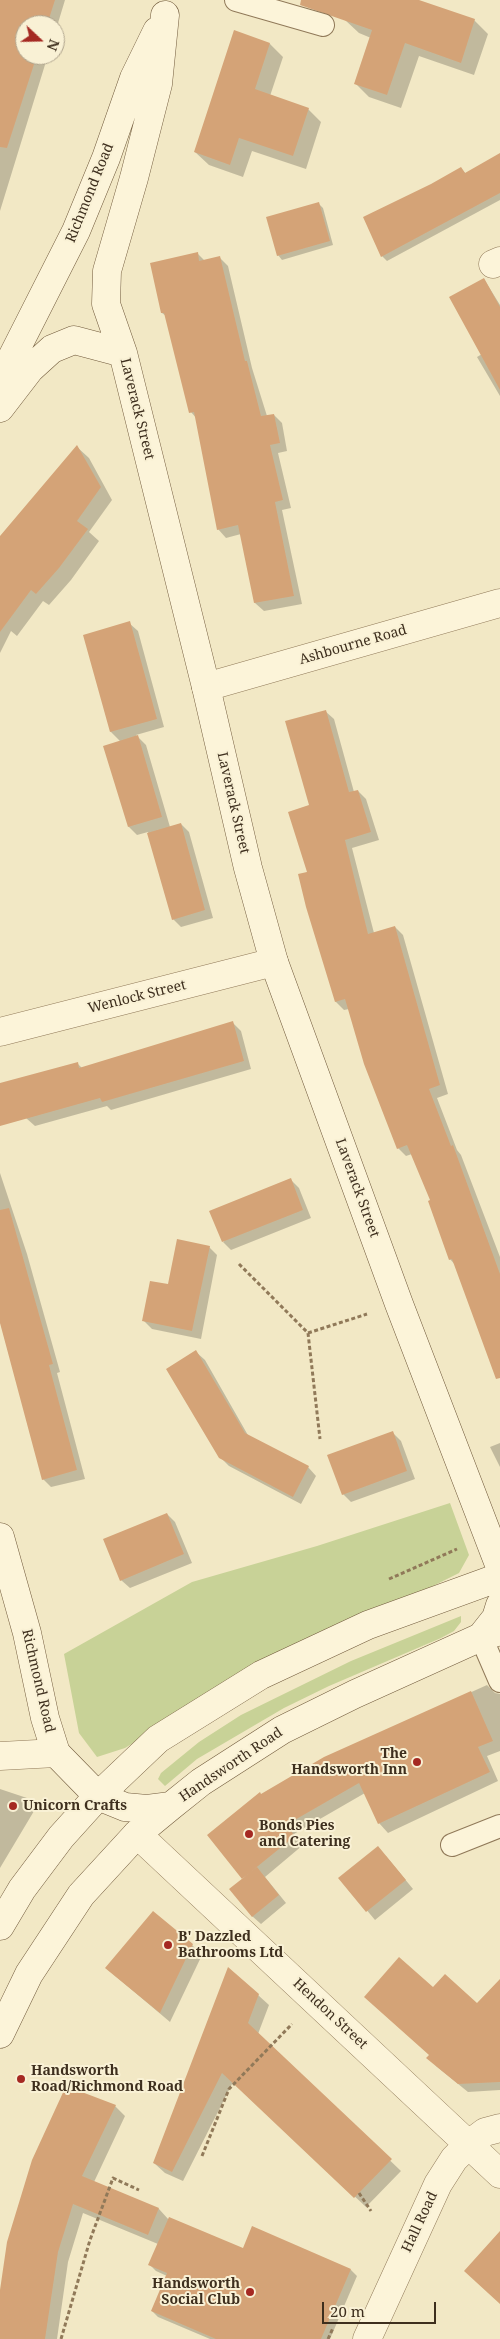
<!DOCTYPE html>
<style>
body{margin:0}
#map{position:relative;width:500px;height:2339px;overflow:hidden;background:#f2e8c5;font-family:"Noto Serif",serif}
canvas{display:block}
.north{position:absolute;left:15px;top:15px;width:50px;height:50px;box-sizing:border-box;background:#f9f1d5;border:1px solid #aea38c;border-radius:50%;rotate:111deg;font-size:14px;font-weight:700;line-height:20px;text-align:center;color:#3e2f1e}
.north::after{content:'';display:block;margin:auto;width:18px;height:22px;background:#a52922;clip-path:polygon(50% 0,100% 100%,50% 72%,0 100%)}
.scale{position:absolute;left:322px;top:2302px;width:114px;height:22px;box-sizing:border-box;border:2px solid #3e2f1e;border-top:0;padding-left:6px;font-size:15px;line-height:18px;white-space:nowrap;color:#3e2f1e;-webkit-text-stroke:4px #f9f1d5;paint-order:stroke}
</style>
<div id="map">
<canvas width="500" height="2339"></canvas>
<div class="north">N</div>
<div class="scale">20 m</div>
</div>
<script>
const g = document.querySelector('canvas').getContext('2d');
g.lineJoin = 'round';
function fillPath(path, color) {
  g.fillStyle = color;
  g.fill(path, 'evenodd');
}
function toPath(rows) {
  const path = new Path2D();
  for (const r of rows) {
    path.moveTo(r[0], r[1]);
    for (let i = 2; i < r.length; i += 2) path.lineTo(r[i], r[i + 1]);
  }
  return path;
}
function stroke(path, color, width, dash) {
  g.strokeStyle = color;
  g.lineWidth = width;
  g.lineCap = dash ? 'butt' : 'round';
  g.setLineDash(dash || []);
  g.stroke(path);
}
function write(font, color, halo, rows, align = 'center') {
  g.font = font + ' "Noto Serif",serif';
  g.lineWidth = 4;
  g.setLineDash([]);
  g.textBaseline = 'middle';
  g.strokeStyle = halo;
  g.fillStyle = color;
  for (const [text, x, y, turn = 0] of rows) {
    g.save();
    g.translate(x, y);
    g.rotate((+turn || 0) * Math.PI / 180);
    g.textAlign = isNaN(turn) ? turn : align;
    if (halo) g.strokeText(text, 0, 0);
    g.fillText(text, 0, 0);
    g.restore();
  }
}
fillPath(toPath([
 [450,1503,469,1555,459,1573,405,1600,273,1657,125,1748,97,1757,79,1733,64,1654,192,1582,317,1546],
 [461,1616,461,1622,454,1631,441,1638,329,1686,284,1708,197,1759,165,1786,158,1779,161,1773,199,1742,241,1715,351,1661]
]), '#c8d297');
fillPath(toPath([
 [0,0,65,0,55,33,55,25,25,25,25,55,48,55,0,211],
 [352,0,415,0,474,20,488,34,474,75,419,56,401,108,369,97,355,83,371,38,359,33,345,20],
 [235,32,270,44,283,57,270,96,308,109,321,122,306,169,252,151,243,177,209,165,195,152],
 [500,155,500,200,387,261,382,256,432,186,461,168,466,174],
 [318,203,323,208,333,245,282,260,278,255],
 [197,253,205,261,220,258,228,266,252,368,267,416,274,415,282,423,287,451,278,453,291,508,282,510,302,604,264,611,255,603,241,534,226,538,218,529,197,419,191,412,166,316,162,313],
 [484,279,500,305,500,396,477,357,482,354],
 [77,447,89,458,112,500,89,532,99,541,71,580,49,605,43,601,17,636,11,631,0,653,0,538],
 [129,623,138,631,164,727,136,735,146,745,170,827,181,824,189,832,213,918,181,927,173,919,148,832,137,835,129,827,121,742,111,732,85,635],
 [325,711,334,719,354,792,358,791,366,799,379,840,352,848,374,933,395,927,403,935,448,1094,437,1098,457,1150,461,1155,500,1257,500,1345,456,1266,450,1259,432,1201,412,1154,406,1156,398,1148,349,1009,344,1010,336,1002,300,875,308,872,311,806],
 [232,1022,241,1031,251,1069,111,1110,107,1106,35,1126,26,1118,77,1063,82,1068],
 [0,1173,27,1254,60,1372,57,1373,85,1479,51,1487,43,1479,0,1321],
 [291,1180,299,1188,311,1218,231,1250,223,1242],
 [209,1247,217,1255,201,1339,152,1329,144,1321,169,1286],
 [196,1352,205,1360,249,1437,308,1467,316,1476,301,1504,229,1466,220,1457],
 [393,1433,401,1441,415,1479,351,1502,343,1494],
 [500,1443,500,1467,490,1447],
 [167,1514,175,1522,192,1563,130,1588,121,1580],
 [487,1685,495,1693,500,1694,500,1751,487,1756,498,1781,388,1833,379,1823,365,1793,294,1834,303,1845,265,1877,286,1903,261,1924,252,1916,244,1879,261,1795,325,1758],
 [0,1789,30,1799,37,1806,0,1868],
 [386,1856,413,1889,375,1920,340,1878],
 [192,1945,202,1955,170,2022,106,1968],
 [500,1980,500,2090,468,2092,436,2066,430,2056,433,1989,477,2005],
 [258,1995,269,2005,258,2034,401,2171,366,2207,233,2082,183,2181,165,2173,154,2163],
 [115,2106,125,2116,94,2182,159,2209,169,2220,243,2250,253,2228,351,2270,357,2276,330,2339,210,2339,158,2317,152,2311,167,2276,156,2271,149,2264,158,2244,83,2213,68,2262,57,2339,0,2339,0,2298]
]), '#0003');
fillPath(toPath([
 [0,0,55,0,47,25,25,25,25,55,37,55,7,148,0,147],
 [301,0,419,0,475,19,461,63,405,43,387,95,354,84,372,30,300,5],
 [234,30,270,43,255,89,309,108,293,156,239,138,230,165,194,152],
 [500,153,500,193,381,257,363,217,431,184,461,167,465,173],
 [319,202,330,241,277,256,266,217],
 [198,252,199,261,220,256,245,361,247,361,261,416,274,414,280,443,270,445,283,500,275,502,294,596,254,603,238,525,217,530,194,412,189,413,164,313,161,313,150,263],
 [484,278,500,307,500,390,449,297],
 [77,445,101,487,77,521,88,529,59,568,36,594,31,590,0,632,0,536],
 [130,621,157,719,110,732,83,635],
 [326,710,349,792,358,790,371,832,345,840,368,934,395,926,440,1085,429,1089,451,1146,453,1145,500,1274,500,1378,496,1379,452,1259,449,1260,428,1201,430,1200,407,1145,397,1149,364,1064,345,999,335,1002,306,907,298,874,307,872,288,812,309,805,285,721],
 [138,735,162,817,128,827,103,746],
 [181,823,205,910,172,920,147,833],
 [233,1021,244,1061,102,1102,100,1098,0,1126,0,1083,78,1062,79,1068],
 [291,1178,303,1210,222,1242,209,1211],
 [9,1208,53,1364,49,1365,77,1470,42,1480,0,1323,0,1210],
 [177,1239,210,1246,192,1331,142,1321,150,1281,168,1284],
 [196,1350,245,1433,309,1466,293,1497,219,1458,166,1369],
 [393,1431,407,1471,342,1495,327,1455],
 [167,1513,184,1554,120,1581,103,1539],
 [471,1691,493,1741,478,1747,490,1772,378,1824,359,1783,286,1825,295,1836,242,1879,207,1835,260,1792,261,1794,324,1757],
 [378,1846,406,1880,366,1912,338,1878],
 [257,1867,279,1895,252,1917,229,1889],
 [153,1911,193,1944,160,2013,105,1968],
 [399,1957,433,1987,445,1974,477,2003,500,1979,500,2082,458,2084,426,2058,429,2055,364,1997],
 [228,1967,259,1994,248,2023,392,2159,354,2198,222,2073,172,2172,153,2163],
 [66,2086,116,2105,82,2176,159,2208,148,2235,73,2204,58,2252,45,2339,0,2339,0,2290,7,2242,32,2160],
 [169,2217,243,2248,252,2226,351,2269,321,2339,216,2339,151,2311,167,2273,148,2265],
 [500,2231,500,2304,464,2271]
]), '#d4a377');
const lane = toPath([
 [236,0,323,25],
 [481,1637,500,1681],
 [452,1845,500,1826]
]);
const street = toPath([
 [493,264,500,261],
 [206,687,500,603],
 [0,1032,274,962],
 [0,1756,56,1753],
 [137,1834,500,2174],
 [367,2339,438,2184,454,2159,469,2144,485,2132,500,2128]
]);
const secondary = toPath([
 [165,15,158,84,134,178,107,271,106,304,123,353,206,687,248,868,274,962,399,1304,500,1567],
 [0,381,76,231,106,158,134,78,157,31],
 [0,408,30,369,52,349,74,340,123,353],
 [0,1537,27,1633,45,1718,56,1753,98,1796,125,1807,147,1809,171,1806],
 [481,1637,496,1618,500,1605],
 [0,1926,22,1889,61,1837,98,1796,158,1739,261,1675,368,1625,500,1577],
 [0,2034,29,1974,81,1895,137,1834,171,1806,201,1782,282,1730,355,1694,481,1637,500,1631]
]);
stroke(lane, '#907959', 24);
stroke(street, '#907959', 29);
stroke(secondary, '#715a3c', 29);
stroke(toPath([
 [239,1264,308,1333,320,1439],
 [308,1333,367,1314],
 [389,1579,457,1549],
 [202,2156,229,2089,292,2024],
 [359,2193,371,2211],
 [61,2339,90,2240,113,2178,139,2190],
 [328,2339,333,2328]
]), '#907959', 3, [4, 2.5]);
stroke(lane, '#fcf4d9', 22);
stroke(street, '#fcf4d9', 28);
stroke(secondary, '#fcf4d9', 28);
for (const [x, y, r, color] of [
 [417,1762,5,"#a52922"],
 [13,1806,5,"#a52922"],
 [249,1834,5,"#a52922"],
 [168,1945,5,"#a52922"],
 [21,2079,5,"#a52922"],
 [250,2292,5,"#a52922"]
]) {
  const dot = new Path2D();
  dot.arc(x, y, r, 0, 2 * Math.PI);
  g.fillStyle = color;
  g.fill(dot);
  stroke(dot, '#f9f1d5', 2);
}
write('14px', '#3e2f1e', '#f9f1d5', [
 ["Richmond Road",90,193,-68],
 ["Laverack Street",137,409,76],
 ["Ashbourne Road",353,645,-16],
 ["Laverack Street",233,803,77],
 ["Wenlock Street",137,997,-14],
 ["Laverack Street",357,1188,70],
 ["Richmond Road",38,1681,77],
 ["Handsworth Road",231,1765,-34],
 ["Hendon Street",330,2014,43],
 ["Hall Road",420,2222,-65]
]);
write('bold 14px', '#3e2f1e', '#f9f1d5', [
 ["The",407,1754,"right"],
 ["Handsworth Inn",407,1770,"right"],
 ["Unicorn Crafts",23,1806],
 ["Bonds Pies",259,1826],
 ["and Catering",259,1842],
 ["B' Dazzled",178,1937],
 ["Bathrooms Ltd",178,1953],
 ["Handsworth",31,2071],
 ["Road/Richmond Road",31,2087],
 ["Handsworth",240,2284,"right"],
 ["Social Club",240,2300,"right"]
], 'left');
</script>
